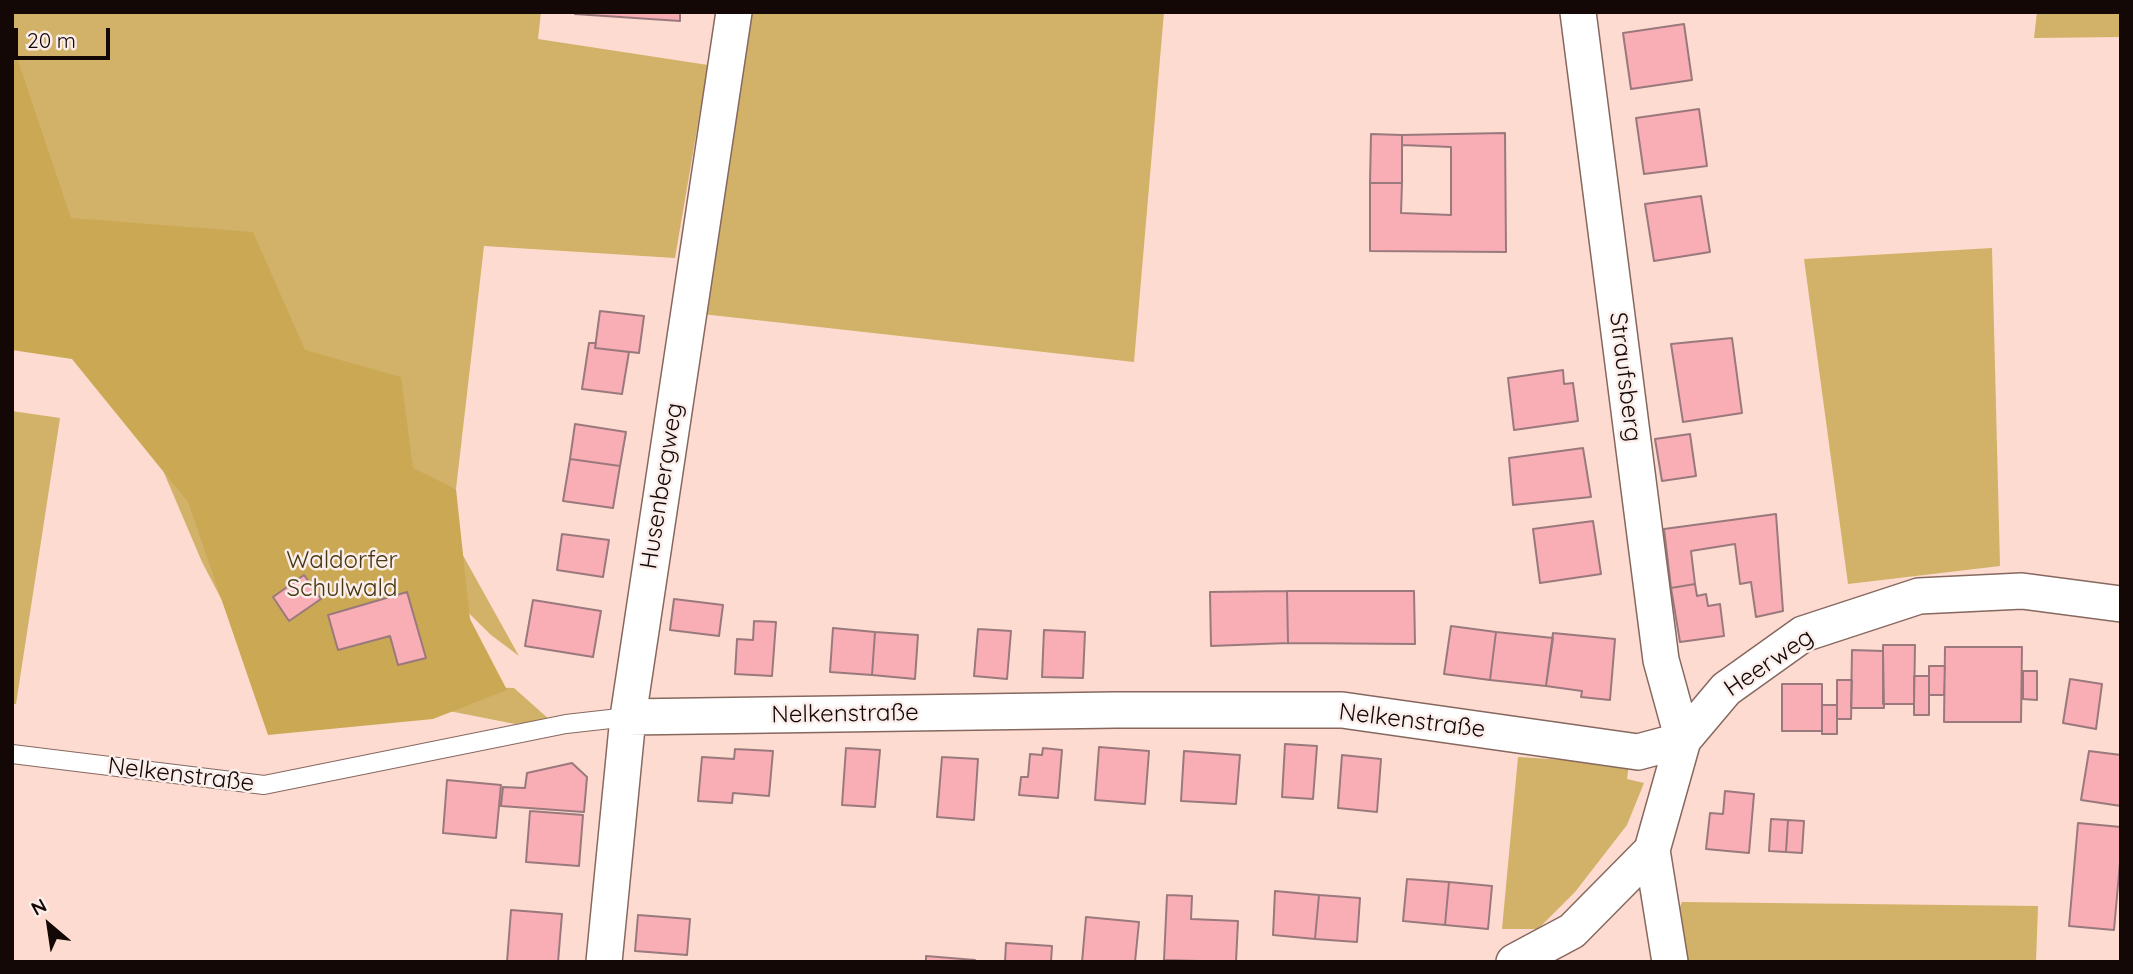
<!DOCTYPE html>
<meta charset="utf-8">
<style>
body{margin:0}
#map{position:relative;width:2133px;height:974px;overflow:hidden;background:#fddbd0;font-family:Quicksand,sans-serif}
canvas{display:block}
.frame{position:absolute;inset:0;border:14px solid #130806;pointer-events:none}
.north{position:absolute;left:14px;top:890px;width:70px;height:70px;-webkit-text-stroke:5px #fbede9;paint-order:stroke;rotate:331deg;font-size:19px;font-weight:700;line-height:28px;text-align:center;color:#130806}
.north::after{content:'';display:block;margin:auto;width:24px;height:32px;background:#130806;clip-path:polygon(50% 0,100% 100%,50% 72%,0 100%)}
.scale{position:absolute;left:14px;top:28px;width:96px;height:32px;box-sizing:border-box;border:4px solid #130806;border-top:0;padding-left:9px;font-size:21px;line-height:24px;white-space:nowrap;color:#130806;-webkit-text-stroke:5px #fbede9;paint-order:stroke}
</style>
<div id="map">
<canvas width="2133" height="974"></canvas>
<div class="frame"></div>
<div class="north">N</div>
<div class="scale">20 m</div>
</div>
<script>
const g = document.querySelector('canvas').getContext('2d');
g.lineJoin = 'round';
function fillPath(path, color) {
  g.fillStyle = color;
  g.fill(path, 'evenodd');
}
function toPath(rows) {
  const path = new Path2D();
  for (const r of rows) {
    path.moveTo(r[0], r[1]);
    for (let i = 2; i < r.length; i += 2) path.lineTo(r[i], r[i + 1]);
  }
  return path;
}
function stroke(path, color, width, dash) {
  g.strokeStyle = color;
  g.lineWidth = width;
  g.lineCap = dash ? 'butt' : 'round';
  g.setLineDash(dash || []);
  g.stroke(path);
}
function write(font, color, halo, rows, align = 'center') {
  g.font = font + ' Quicksand,sans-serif';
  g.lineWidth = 5;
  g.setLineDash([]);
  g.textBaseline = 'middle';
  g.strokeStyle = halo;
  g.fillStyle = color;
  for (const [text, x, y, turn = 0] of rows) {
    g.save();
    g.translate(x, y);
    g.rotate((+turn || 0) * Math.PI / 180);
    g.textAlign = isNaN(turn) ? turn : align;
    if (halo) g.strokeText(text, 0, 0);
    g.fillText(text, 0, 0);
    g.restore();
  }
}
fillPath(toPath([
 [12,12,541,12,538,39,708,65,675,258,484,246,456,489,416,471,519,656,491,635,405,550,477,687,514,688,550,720,515,724,439,709,254,662,202,562,133,400,118,371,12,47],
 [748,12,1164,12,1134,362,702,314],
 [2037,12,2121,12,2121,37,2034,38],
 [1992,248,2000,566,1848,584,1804,259],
 [12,411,60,418,16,704,12,704],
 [1518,757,1629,764,1627,779,1644,783,1627,825,1575,892,1538,929,1502,929],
 [1682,902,2038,906,2036,962,1680,962,1673,924]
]), '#d1b268');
fillPath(toPath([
 [12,43,71,218,253,232,305,350,401,377,413,468,456,489,470,619,507,690,433,719,268,735,188,502,72,359,12,350]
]), '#cba954');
const building = toPath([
 [575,12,680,12,680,21,575,14,575,12],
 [1684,24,1692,80,1631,89,1623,33,1684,24],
 [1699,109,1707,166,1644,174,1636,118,1699,109],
 [1505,133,1506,252,1370,251,1370,183,1402,183,1401,213,1451,215,1451,147,1402,145,1402,135,1505,133],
 [1371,134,1402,135,1402,183,1370,183,1371,134],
 [1701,196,1710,252,1654,261,1645,204,1701,196],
 [600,311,644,316,639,353,595,348,600,311],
 [1732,338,1742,413,1683,422,1671,344,1732,338],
 [589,343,596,343,595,348,629,352,622,394,582,389,589,343],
 [1563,370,1564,384,1573,383,1578,421,1514,430,1508,378,1563,370],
 [575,424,626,432,620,466,570,459,575,424],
 [1690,434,1696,476,1662,481,1655,439,1690,434],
 [1583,448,1591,497,1513,505,1509,458,1583,448],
 [570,459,620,466,613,508,563,501,570,459],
 [1776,514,1783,611,1756,617,1751,582,1740,584,1735,544,1691,551,1695,584,1671,588,1664,529,1776,514],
 [1593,521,1601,574,1540,583,1533,529,1593,521],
 [562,534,609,540,603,577,557,570,562,534],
 [304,575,321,599,289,621,273,597,304,575],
 [1695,584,1697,596,1706,594,1708,606,1720,604,1724,636,1680,642,1671,588,1695,584],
 [1287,591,1414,591,1415,644,1288,643,1287,591],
 [1287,591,1288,643,1211,646,1210,592,1287,591],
 [407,592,426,658,398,665,390,636,338,650,328,615,407,592],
 [674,599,723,605,719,636,670,630,674,599],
 [533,600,601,611,593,657,525,646,533,600],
 [754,621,776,622,772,676,735,674,737,639,753,640,754,621],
 [1451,626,1496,632,1490,680,1444,674,1451,626],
 [833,628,875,632,872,675,830,672,833,628],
 [978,629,1011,631,1007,679,974,676,978,629],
 [1044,630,1085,632,1083,678,1042,677,1044,630],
 [875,632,918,635,915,679,872,675,875,632],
 [1496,632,1553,638,1546,686,1490,680,1496,632],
 [1553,633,1615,639,1610,700,1581,697,1582,691,1546,686,1553,633],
 [1883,645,1915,645,1914,704,1883,704,1883,645],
 [1945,647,2022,647,2021,722,1944,722,1945,647],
 [1852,650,1883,651,1884,708,1851,708,1852,650],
 [1929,666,1945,666,1944,695,1929,695,1929,666],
 [2023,671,2037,671,2037,700,2023,699,2023,671],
 [1914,676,1929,676,1929,715,1914,715,1914,676],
 [2070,679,2102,684,2096,729,2063,723,2070,679],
 [1837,680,1852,680,1851,719,1837,719,1837,680],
 [1782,684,1822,684,1822,731,1782,731,1782,684],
 [1822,705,1837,705,1837,734,1822,734,1822,705],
 [1285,744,1317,746,1313,799,1282,797,1285,744],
 [1099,747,1149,751,1145,804,1095,800,1099,747],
 [846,748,880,750,875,807,842,805,846,748],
 [1043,748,1062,750,1058,798,1019,795,1021,777,1028,777,1030,754,1042,755,1043,748],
 [735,749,773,751,769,796,733,793,732,803,698,801,702,757,734,759,735,749],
 [1184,751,1240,755,1236,804,1181,801,1184,751],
 [2089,751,2121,755,2121,806,2081,800,2089,751],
 [1342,755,1381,759,1377,812,1338,808,1342,755],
 [942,757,978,759,974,820,937,817,942,757],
 [572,763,587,777,584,812,501,806,503,787,525,788,527,773,572,763],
 [447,780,501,785,496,838,443,833,447,780],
 [1725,791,1754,794,1749,853,1706,849,1710,813,1723,814,1725,791],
 [530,811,583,815,579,866,526,862,530,811],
 [1771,819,1788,820,1786,852,1769,851,1771,819],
 [1788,820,1804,821,1802,853,1786,852,1788,820],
 [2078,823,2121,827,2121,851,2114,930,2069,926,2078,823],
 [1407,879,1449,882,1445,925,1403,921,1407,879],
 [1449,882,1492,886,1488,929,1445,925,1449,882],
 [1275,891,1319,895,1315,939,1273,935,1275,891],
 [1167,895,1192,896,1191,919,1238,921,1236,962,1164,960,1167,895],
 [1319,895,1360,898,1357,942,1315,939,1319,895],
 [511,910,562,914,558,962,507,962,511,910],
 [638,915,690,919,687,955,635,951,638,915],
 [1086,917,1139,922,1135,962,1082,962,1086,917],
 [1006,943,1052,946,1051,962,1005,962,1006,943],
 [926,956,975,960,975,962,926,962,926,956]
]);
fillPath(building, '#f9aeb6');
stroke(building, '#9a797d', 2);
const lane = toPath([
 [12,754,264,785,566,724,628,717]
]);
const street = toPath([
 [1578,12,1661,660,1683,740],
 [628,717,1116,710,1342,710,1638,752,1683,740],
 [1652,850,1670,962],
 [604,962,628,717,734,12],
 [1514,962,1572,931,1652,850,1683,740,1726,689,1803,634,1919,596,2022,591,2121,604]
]);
stroke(lane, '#86685f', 20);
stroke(street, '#86685f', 38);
stroke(lane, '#fff', 18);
stroke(street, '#fff', 35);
write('24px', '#130806', '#fbede9', [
 ["Straufsberg",1625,377,83],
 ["Husenbergweg",662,486,-81],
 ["Heerweg",1769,663,-34],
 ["Nelkenstraße",845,714,-1],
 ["Nelkenstraße",1412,721,7],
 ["Nelkenstraße",181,775,7]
]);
write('24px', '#463813', '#fbede9', [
 ["Waldorfer",342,561],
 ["Schulwald",342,589]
]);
</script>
